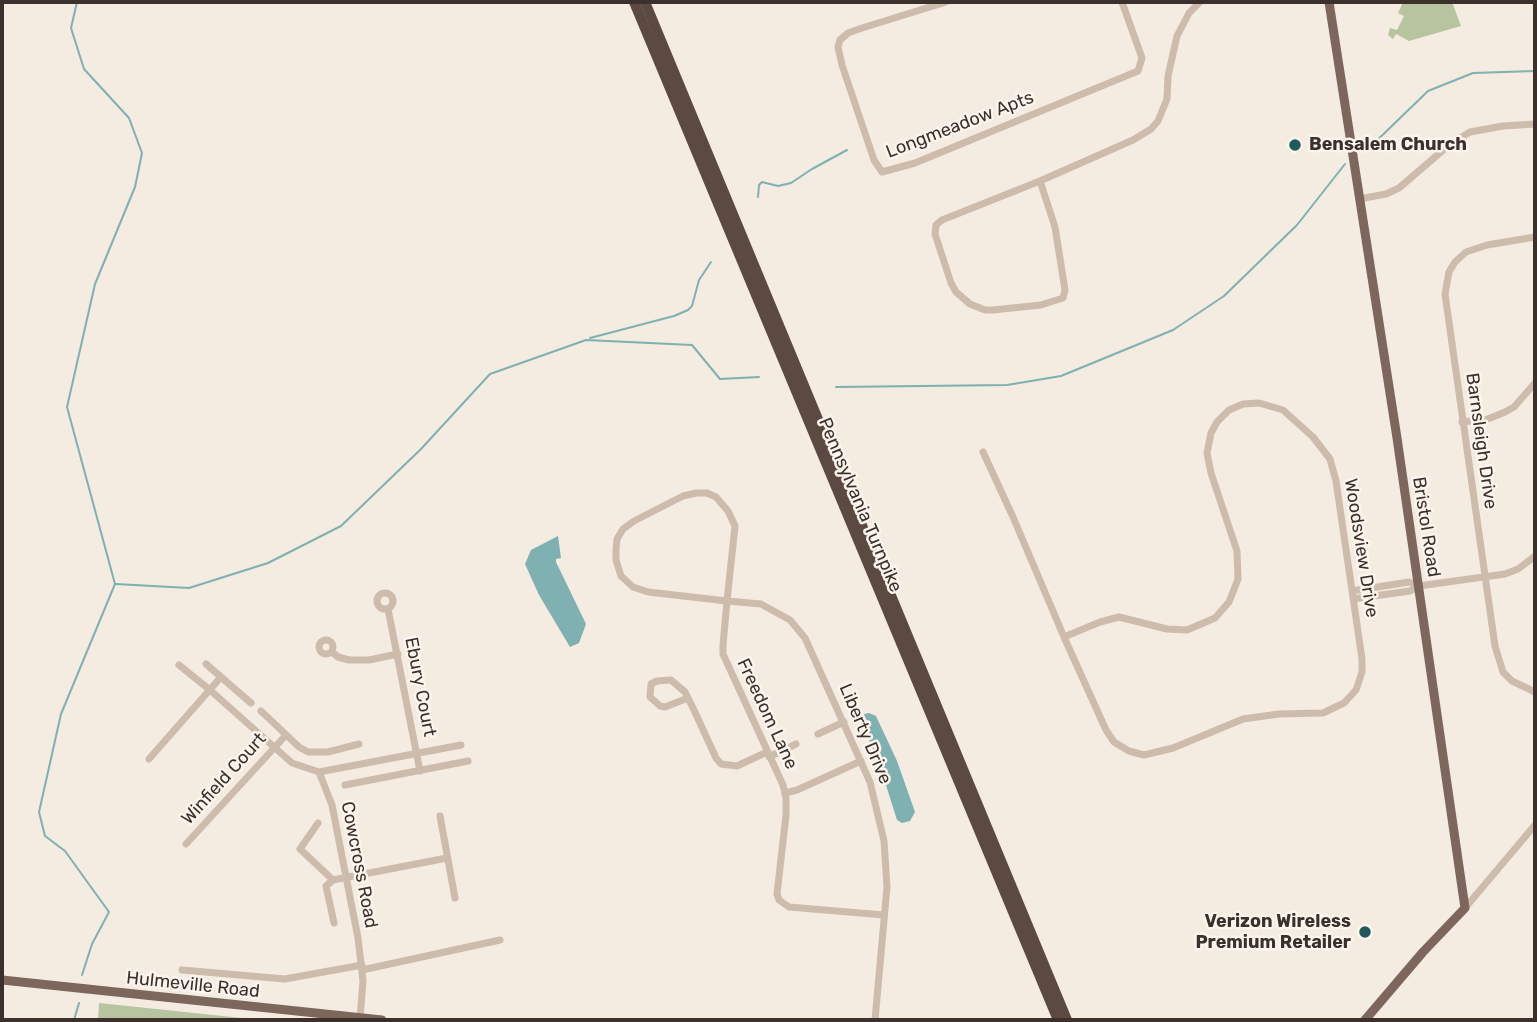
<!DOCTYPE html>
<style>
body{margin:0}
#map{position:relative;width:1537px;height:1022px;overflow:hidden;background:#f4ebe1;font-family:Rubik,sans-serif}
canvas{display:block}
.frame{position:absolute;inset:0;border:4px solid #3b302b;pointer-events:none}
</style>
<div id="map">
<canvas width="1537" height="1022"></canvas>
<div class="frame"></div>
</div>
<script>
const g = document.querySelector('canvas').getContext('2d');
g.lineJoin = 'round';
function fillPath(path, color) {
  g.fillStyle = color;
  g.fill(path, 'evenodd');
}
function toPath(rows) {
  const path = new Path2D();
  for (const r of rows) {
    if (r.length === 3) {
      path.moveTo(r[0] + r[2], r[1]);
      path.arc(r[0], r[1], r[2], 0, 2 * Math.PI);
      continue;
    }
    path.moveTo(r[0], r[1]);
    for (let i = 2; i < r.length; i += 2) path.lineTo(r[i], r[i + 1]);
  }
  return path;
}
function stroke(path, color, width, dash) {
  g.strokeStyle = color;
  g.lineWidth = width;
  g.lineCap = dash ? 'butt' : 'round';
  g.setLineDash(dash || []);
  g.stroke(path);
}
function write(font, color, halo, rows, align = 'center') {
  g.font = font + ' Rubik,sans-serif';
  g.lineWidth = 5;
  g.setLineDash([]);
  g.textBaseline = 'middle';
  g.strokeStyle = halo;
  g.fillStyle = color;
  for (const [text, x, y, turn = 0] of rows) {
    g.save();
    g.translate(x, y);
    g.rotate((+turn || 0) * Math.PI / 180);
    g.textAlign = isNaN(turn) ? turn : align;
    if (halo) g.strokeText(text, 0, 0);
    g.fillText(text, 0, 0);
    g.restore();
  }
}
fillPath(toPath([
 [1403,2,1452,2,1461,26,1409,41,1396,34,1393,39,1388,35,1390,28,1397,30,1404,16,1398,13],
 [99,1003,261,1020,98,1020]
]), '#b8c4a0');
fillPath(toPath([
 [558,536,561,558,556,559,556,562,586,624,579,643,570,647,539,595,525,564,531,550],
 [869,713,876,716,897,761,915,812,910,821,902,823,897,820,880,766,862,723,864,714]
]), '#7fb0b2');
stroke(toPath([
 [77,2,71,28,84,69,129,118,142,153,135,187,95,284,67,407,115,584,61,714,39,812,45,836,65,851,109,912,92,944,82,975],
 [1366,151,1428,91,1473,73,1535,71],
 [758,197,759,185,762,182,778,186,791,183,812,169,847,150],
 [590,338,674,316,688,310,692,306,699,280,711,262],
 [836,387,1007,385,1061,376,1173,330,1224,296,1297,225,1345,164],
 [116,584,189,588,268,563,341,526,421,449,490,374,586,340,692,345,720,379,759,377],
 [74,1020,79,1003]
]), '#7fb0b2', 2);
stroke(toPath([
 [946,2,862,28,848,33,840,40,838,47,842,65,874,160,882,172,915,163,1138,71,1142,58,1122,2],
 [1040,181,1055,227,1065,290,1063,298,1041,305,993,310,985,310,970,304,956,292,951,283,935,234,936,225,942,220,1040,181],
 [1040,181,1133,140,1151,129,1158,121,1167,99,1168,76,1177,36,1189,13,1200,2],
 [1359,199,1386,194,1399,188,1449,145,1470,132,1503,126,1535,124],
 [1535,237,1487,245,1466,252,1455,262,1449,272,1445,294,1495,646,1503,672,1512,681,1535,692],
 [1462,422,1488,419,1505,412,1514,407,1535,383],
 [983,452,1013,517,1064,637,1106,730,1114,742,1129,751,1144,755,1173,748,1243,719,1279,714,1323,713,1344,703,1356,690,1362,672,1362,659,1336,481,1330,459,1313,437,1283,410,1259,403,1243,404,1229,410,1217,422,1211,433,1207,453,1211,473,1237,551,1238,579,1229,602,1215,618,1187,630,1167,629,1119,617,1100,622,1064,637],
 [1352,591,1409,582,1419,586],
 [385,601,8],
 [1353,599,1410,591,1419,586,1505,574,1518,569,1535,556],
 [388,609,420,771],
 [326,647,7],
 [332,652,338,657,349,660,369,660,398,654],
 [206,664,251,703],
 [179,665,210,690,292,763,319,772,332,805,358,938,363,981,360,1018],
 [688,698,665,707,660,706,650,697,651,684,657,681,671,680,685,692,694,710,716,758,721,764,737,766,767,752],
 [261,711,299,747,308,752,328,752,359,744],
 [818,734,844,722],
 [769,757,796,744],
 [149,759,221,677],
 [319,772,461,745],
 [345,785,468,761],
 [785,793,797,790,861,761],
 [440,816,455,898],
 [318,823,300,849,333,880,447,858],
 [186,844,286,735],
 [333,880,326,886,334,923],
 [1465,908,1535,825],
 [182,970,285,979,362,965],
 [362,970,500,940],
 [875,1020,887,887,884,841,870,782,805,638,790,620,761,604,727,601,648,592,633,587,621,576,616,560,616,549,617,539,623,529,634,521,683,496,696,493,707,493,716,497,728,511,735,526,727,601,723,645,723,654,783,785,786,798,786,815,777,894,779,900,789,907,884,915]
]), '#cdbbac', 7);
stroke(toPath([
 [1329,2,1397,438,1465,908,1423,952,1365,1020],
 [2,980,382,1020]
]), '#7d675c', 9);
stroke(toPath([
 [634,2,1058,1020],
 [645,2,1067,1020]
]), '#5c4a42', 10);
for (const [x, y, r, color] of [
 [1295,145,7,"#1f5a5e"],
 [1365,932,7,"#1f5a5e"]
]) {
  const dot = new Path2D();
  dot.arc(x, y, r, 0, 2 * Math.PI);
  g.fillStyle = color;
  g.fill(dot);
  stroke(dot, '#fbf5ee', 2.5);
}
write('18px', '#3b302b', '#fbf5ee', [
 ["Longmeadow Apts",960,125,-21],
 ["Barnsleigh Drive",1481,441,82],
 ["Pennsylvania Turnpike",860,505,67],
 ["Bristol Road",1426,527,81],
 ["Woodsview Drive",1361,548,81],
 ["Ebury Court",420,687,79],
 ["Freedom Lane",767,714,65],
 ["Liberty Drive",865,734,67],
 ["Winfield Court",224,779,-48],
 ["Cowcross Road",359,865,79],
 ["Hulmeville Road",193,985,6]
]);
write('bold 18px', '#3b302b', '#fbf5ee', [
 ["Bensalem Church",1309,145],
 ["Verizon Wireless",1351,922,"right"],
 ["Premium Retailer",1351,943,"right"]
], 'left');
</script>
